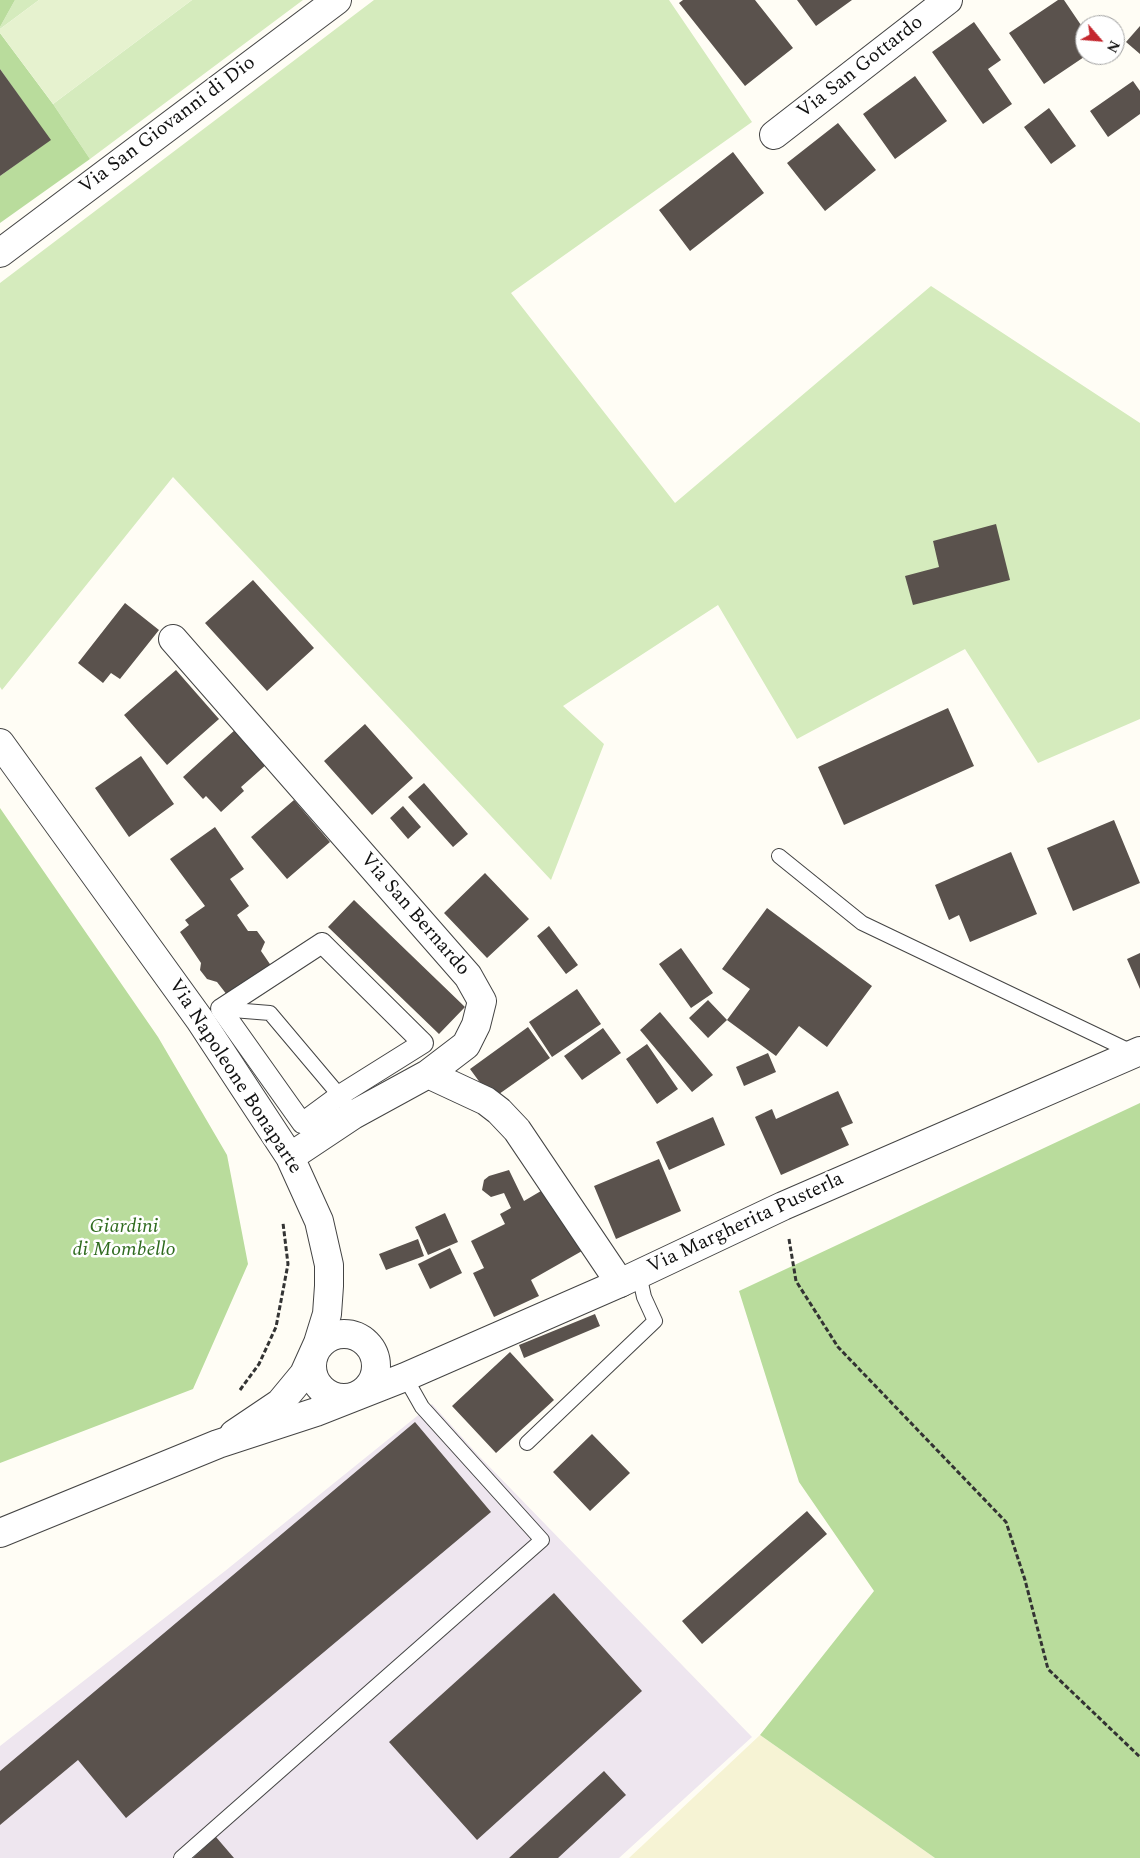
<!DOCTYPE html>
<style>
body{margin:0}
#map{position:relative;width:1140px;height:1858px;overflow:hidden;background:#fffdf5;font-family:Spectral,serif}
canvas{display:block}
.north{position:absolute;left:1075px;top:15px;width:50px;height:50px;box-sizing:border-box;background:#fff;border:1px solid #a0a0a0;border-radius:50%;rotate:117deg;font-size:14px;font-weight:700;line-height:20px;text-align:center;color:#111}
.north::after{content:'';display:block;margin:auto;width:18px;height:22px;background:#c4262e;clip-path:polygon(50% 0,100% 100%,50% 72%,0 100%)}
</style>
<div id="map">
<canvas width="1140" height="1858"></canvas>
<div class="north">N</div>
</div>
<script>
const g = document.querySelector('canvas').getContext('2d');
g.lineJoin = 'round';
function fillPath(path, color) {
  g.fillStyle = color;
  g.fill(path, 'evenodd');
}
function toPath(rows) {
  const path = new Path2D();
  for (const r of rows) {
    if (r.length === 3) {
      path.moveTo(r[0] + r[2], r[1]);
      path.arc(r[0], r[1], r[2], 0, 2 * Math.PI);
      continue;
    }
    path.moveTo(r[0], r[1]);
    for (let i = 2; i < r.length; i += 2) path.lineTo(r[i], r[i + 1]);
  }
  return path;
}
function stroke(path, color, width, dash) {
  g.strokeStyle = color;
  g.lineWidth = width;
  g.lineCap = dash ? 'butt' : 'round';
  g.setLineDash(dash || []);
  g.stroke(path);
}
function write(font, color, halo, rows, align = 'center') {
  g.font = font + ' Spectral,serif';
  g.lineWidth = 5;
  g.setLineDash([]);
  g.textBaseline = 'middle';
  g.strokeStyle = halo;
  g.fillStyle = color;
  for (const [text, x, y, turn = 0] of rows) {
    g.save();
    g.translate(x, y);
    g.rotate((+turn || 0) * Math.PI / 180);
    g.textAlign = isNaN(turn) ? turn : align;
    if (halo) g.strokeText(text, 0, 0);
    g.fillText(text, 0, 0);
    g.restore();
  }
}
fillPath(toPath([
 [432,1404,478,1455,752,1737,619,1858,0,1858,0,1746,225,1571]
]), '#eee6ef');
fillPath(toPath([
 [760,1735,935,1858,629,1858]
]), '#f6f3d4');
fillPath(toPath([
 [15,0,39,0,0,29,0,27],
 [192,0,303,0,90,159,53,104],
 [374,0,669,0,752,122,511,293,675,503,931,286,1140,423,1140,719,1038,763,965,649,797,739,718,605,563,706,604,744,551,880,173,477,2,690,0,687,0,283]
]), '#d5ebbd');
fillPath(toPath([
 [0,0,15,0,0,27],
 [0,33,53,104,90,159,0,223,0,176,50,140,0,69],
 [0,808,158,1037,227,1155,248,1264,193,1389,0,1463],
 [1140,1103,1140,1858,935,1858,760,1735,874,1591,799,1482,739,1291]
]), '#b9dc9c');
fillPath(toPath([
 [39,0,192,0,53,104,0,33,0,29]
]), '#e6f2cf');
fillPath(toPath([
 [683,0,755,0,793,48,745,86,679,3],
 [797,0,852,0,816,26],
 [1058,0,1064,0,1085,31,1085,55,1087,55,1044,84,1009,33],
 [974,22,1001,60,988,69,1012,104,983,124,932,52],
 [1140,26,1140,54,1126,42],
 [0,69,51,140,0,176],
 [915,76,947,121,895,159,863,114],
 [1133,81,1140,91,1140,114,1108,137,1090,111],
 [1049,108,1076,146,1051,164,1024,127],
 [838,123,876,170,825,211,787,163],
 [733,152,764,193,690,251,659,210],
 [996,524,1010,580,913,605,905,576,939,567,933,541],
 [253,580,314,648,267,691,205,623],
 [125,603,159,630,120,679,111,673,103,683,78,663],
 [176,670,219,719,167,765,124,715],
 [948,708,974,766,844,825,818,767],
 [365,724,413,778,372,815,324,761],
 [236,729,267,764,241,787,244,791,221,812,206,796,203,799,183,777],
 [141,756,174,804,129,837,95,788],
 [424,783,468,834,453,847,408,797],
 [294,800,330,842,287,879,251,837],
 [403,806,421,827,408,839,390,818],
 [1114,820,1140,883,1073,911,1047,848],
 [215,827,244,869,230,879,249,906,237,915,248,931,257,931,265,942,261,951,274,970,231,1000,217,982,207,979,200,970,201,963,180,932,189,925,185,920,205,906,170,859],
 [1011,852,1037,914,970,942,959,915,949,920,935,885],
 [485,873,529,919,487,958,444,913],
 [354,900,465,1007,439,1034,328,927],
 [767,908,872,986,827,1047,799,1026,776,1056,727,1020,750,989,722,969],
 [549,926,578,965,566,974,537,936],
 [681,948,713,993,691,1008,659,964],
 [1140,953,1140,989,1127,959],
 [577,989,601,1024,552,1057,529,1022],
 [708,1000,727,1020,708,1038,689,1018],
 [660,1012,713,1075,692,1092,640,1030],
 [528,1027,550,1058,492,1099,470,1069],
 [603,1028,621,1053,582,1080,564,1056],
 [647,1044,678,1089,657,1104,626,1059],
 [768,1053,776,1072,744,1086,736,1067],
 [838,1091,853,1123,841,1128,849,1145,781,1175,755,1117,772,1109,776,1119],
 [713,1117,725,1145,669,1170,656,1142],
 [659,1159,681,1211,616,1239,594,1186],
 [509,1170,524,1201,546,1188,582,1251,531,1280,539,1296,494,1317,473,1273,484,1268,471,1241,505,1224,500,1214,511,1208,504,1193,491,1197,482,1190,484,1180,489,1176],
 [445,1213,458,1242,428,1255,415,1227],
 [418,1239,424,1256,386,1270,379,1254],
 [450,1248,462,1273,430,1289,418,1264],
 [595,1314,600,1326,524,1358,519,1345],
 [510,1352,554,1400,496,1453,452,1406],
 [415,1422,491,1512,126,1818,78,1760,0,1825,0,1771],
 [592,1434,630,1473,590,1511,553,1472],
 [807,1511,827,1534,702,1644,682,1621],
 [554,1593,642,1691,477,1840,389,1742],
 [604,1771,626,1795,558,1858,509,1858],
 [216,1837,234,1858,193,1858]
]), '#5a524d');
const service = toPath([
 [779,856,862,923,1134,1053],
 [220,1009,270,1013,345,1102],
 [527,1443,655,1321,644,1297,639,1274],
 [181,1858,542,1540,422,1407,405,1377]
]);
const pedestrian = toPath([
 [322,943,423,1043,340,1095,302,1123,221,1009,322,943]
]);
const minor = toPath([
 [774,135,948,0],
 [0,253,337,0],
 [173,639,468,976,482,1001,476,1025,466,1045,428,1074,353,1115,290,1157],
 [0,743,200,1020,290,1157,319,1221,329,1265,329,1286,327,1314,318,1343,304,1374,280,1403,234,1434],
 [428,1074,486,1101,499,1111,517,1130,620,1283]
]);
const tertiary = toPath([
 [344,1366,32],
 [0,1533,218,1444,316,1412,405,1377,620,1283,783,1206,1140,1051]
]);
stroke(service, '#444', 16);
stroke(pedestrian, '#444', 22);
stroke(minor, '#444', 30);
stroke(tertiary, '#444', 30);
stroke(toPath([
 [789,1239,796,1281,838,1347,1006,1522,1025,1580,1048,1669,1140,1757],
 [240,1390,259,1364,276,1327,288,1264,283,1223]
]), '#333', 3, [5, 2.5]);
stroke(service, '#fff', 14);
stroke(pedestrian, '#fff', 20);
stroke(minor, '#fff', 28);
stroke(tertiary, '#fff', 28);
write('20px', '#111', '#fff', [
 ["Via San Gottardo",861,68,-38],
 ["Via San Giovanni di Dio",168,126,-37],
 ["Via San Bernardo",414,915,49],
 ["Via Napoleone Bonaparte",234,1077,57],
 ["Via Margherita Pusterla",746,1224,-25]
]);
write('italic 20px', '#2f6b1f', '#fff', [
 ["Giardini",124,1228],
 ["di Mombello",124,1251]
]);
</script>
